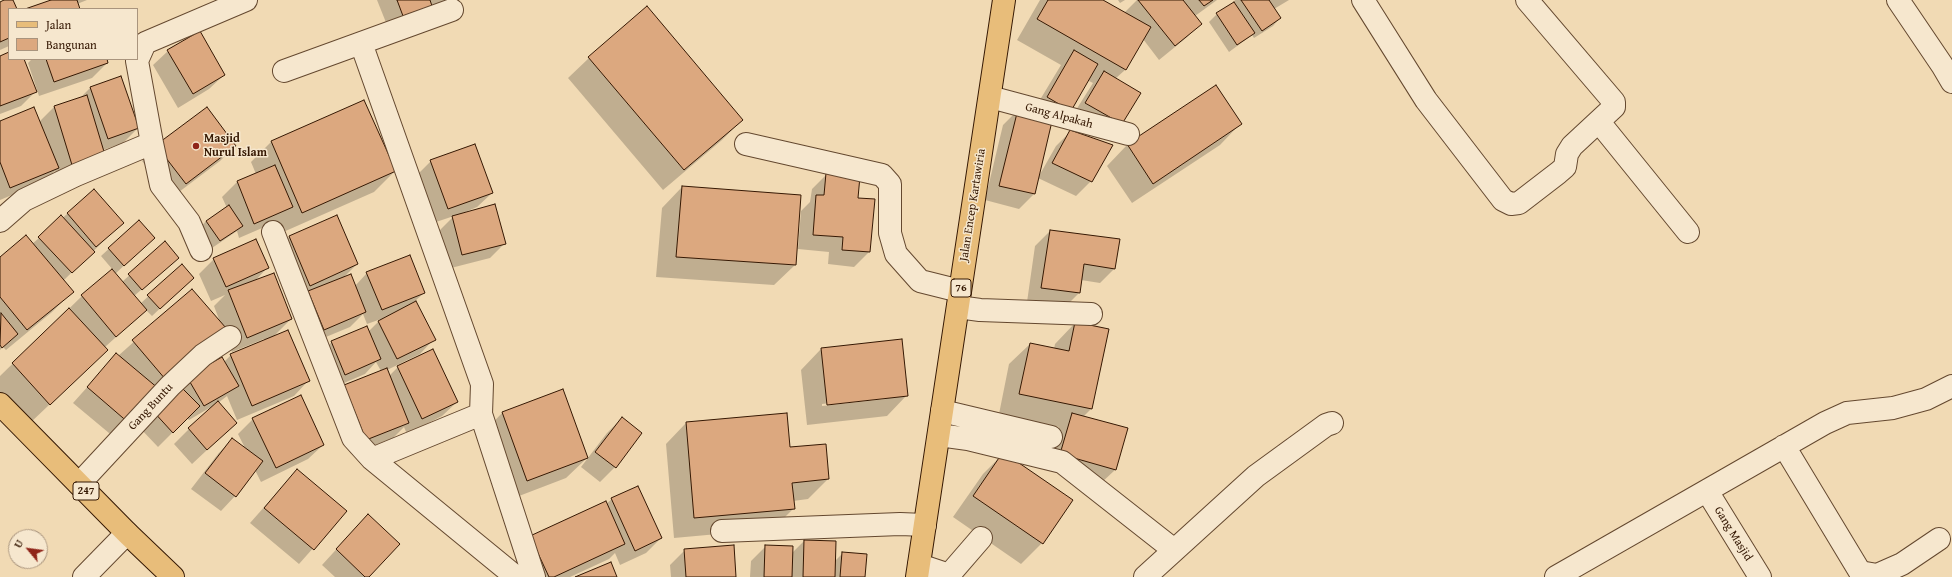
<!DOCTYPE html>
<style>
body{margin:0}
#map{position:relative;width:1952px;height:577px;overflow:hidden;background:#f1dab4;font-family:"Gentium Book Plus",serif}
canvas{display:block}
.legend{position:absolute;left:8px;top:8px;width:130px;height:52px;box-sizing:border-box;background:#f6e7ce;border:1px solid #a9947d;margin:0;padding:5px 7px;list-style:none;font-size:12px;color:#351803}
.legend li{display:flex;align-items:center;gap:8px;height:20px}
.legend b{width:20px;border:1px solid #a9947d}
.north{position:absolute;left:8px;top:529px;width:40px;height:40px;box-sizing:border-box;background:#f6e7ce;border:1px solid #a9947d;border-radius:50%;rotate:299deg;font-size:11px;font-weight:700;line-height:16px;text-align:center;color:#351803}
.north::after{content:'';display:block;margin:auto;width:14px;height:18px;background:#8f2418;clip-path:polygon(50% 0,100% 100%,50% 72%,0 100%)}
</style>
<div id="map">
<canvas width="1952" height="577"></canvas>
<ul class="legend">
<li><b style="height:5px;background:#e8bd7a"></b>Jalan</li>
<li><b style="height:11px;background:#dca87f"></b>Bangunan</li>
</ul>
<div class="north">U</div>
</div>
<script>
const g = document.querySelector('canvas').getContext('2d');
g.lineJoin = 'round';
function fillPath(path, color) {
  g.fillStyle = color;
  g.fill(path, 'evenodd');
}
function toPath(rows) {
  const path = new Path2D();
  for (const r of rows) {
    path.moveTo(r[0], r[1]);
    for (let i = 2; i < r.length; i += 2) path.lineTo(r[i], r[i + 1]);
  }
  return path;
}
function stroke(path, color, width, dash) {
  g.strokeStyle = color;
  g.lineWidth = width;
  g.lineCap = dash ? 'butt' : 'round';
  g.setLineDash(dash || []);
  g.stroke(path);
}
function write(font, color, halo, rows, align = 'center') {
  g.font = font + ' "Gentium Book Plus",serif';
  g.lineWidth = 3;
  g.setLineDash([]);
  g.textBaseline = 'middle';
  g.strokeStyle = halo;
  g.fillStyle = color;
  for (const [text, x, y, turn = 0] of rows) {
    g.save();
    g.translate(x, y);
    g.rotate((+turn || 0) * Math.PI / 180);
    g.textAlign = isNaN(turn) ? turn : align;
    if (halo) g.strokeText(text, 0, 0);
    g.fillText(text, 0, 0);
    g.restore();
  }
}
fillPath(toPath([
 [6,0,12,0,16,9,9,9,9,46,0,50,0,3],
 [54,0,87,0,77,4,79,9,25,9],
 [377,0,458,0,425,11,389,30],
 [1040,0,1101,0,1124,13,1137,0,1217,0,1195,16,1201,23,1186,38,1159,60,1143,39,1125,70,1115,79,1121,124,1071,118,1093,83,1087,80,1051,122,1039,176,1056,146,1071,131,1091,181,1076,196,1038,178,1034,194,1019,209,985,200,1003,125,1018,110,1032,113,1061,65,1017,40],
 [1118,0,1125,0,1120,3],
 [1235,0,1289,0,1274,9,1280,18,1273,26,1254,38,1252,35,1229,52,1209,22,1217,14,1232,5],
 [647,8,742,120,722,140,663,190,568,78,589,58],
 [168,51,224,75,209,89,178,108,153,65],
 [9,53,9,59,23,59,36,91,21,106,0,114,0,57],
 [32,59,106,59,107,63,92,78,39,96,28,63],
 [120,77,138,128,123,143,103,150,57,180,55,171,43,182,0,200,0,122,39,122,54,107,80,98,90,88],
 [1216,86,1240,124,1220,145,1132,203,1107,166,1127,145],
 [364,101,395,171,374,192,281,233,276,222,239,238,237,231,212,248,199,229,206,221,227,208,222,197,237,182,256,174,251,162,271,142],
 [157,146,235,146,220,161,171,198,142,161],
 [431,161,492,193,477,207,463,213,505,243,490,258,447,269,438,232,454,216,433,223,416,176],
 [827,174,857,199,869,252,854,267,828,264,829,252,798,249,801,211,810,202,812,189],
 [682,187,800,196,795,265,774,285,656,277,662,208],
 [94,191,122,223,63,281,72,292,52,312,6,350,3,347,0,350,0,258,32,244],
 [139,221,146,245,115,274,122,282,165,243,170,265,134,296,140,304,182,265,185,285,152,316,146,310,105,347,107,350,29,424,0,393,0,376,82,296,113,270,101,256],
 [1050,231,1115,268,1100,283,1081,280,1079,293,1064,308,1027,302,1035,246],
 [289,237,357,264,342,279,355,286,367,273,424,293,415,301,434,339,420,354,387,370,389,376,401,364,457,402,442,416,407,434,404,427,393,438,351,454,330,401,381,371,376,362,365,374,330,389,317,356,332,342,368,332,381,319,367,324,363,314,350,327,309,344,275,251],
 [214,259,268,267,254,282,291,319,273,337,308,381,294,396,237,420,227,396,218,403,221,437,192,464,174,444,211,407,189,420,187,418,158,447,138,426,179,387,224,362,231,355,265,340,264,339,232,352,223,330,115,438,73,403,116,355,118,356,192,290,220,322,214,306,225,295,211,301,199,274],
 [1075,323,1091,409,1083,417,1115,470,1100,484,1046,469,1059,427,999,414,1009,364,1030,344,1054,349,1055,344],
 [821,349,907,395,887,416,807,425,801,370],
 [886,397,886,399,822,406,822,404],
 [562,391,587,458,566,478,506,501,482,434,502,413],
 [786,414,789,448,828,479,808,499,793,501,794,508,773,529,674,538,666,444,686,423],
 [622,418,615,467,600,482,581,467,607,433],
 [253,419,323,445,308,459,261,482,255,470,235,496,221,511,191,489,218,454,232,439,245,448,238,434],
 [1003,454,1071,501,1042,543,1021,564,953,517,983,474],
 [297,470,346,511,299,564,250,523],
 [612,499,661,538,646,553,620,565,615,553,609,559,570,577,527,577,516,552,606,504],
 [354,530,368,577,335,577,322,565],
 [804,541,835,561,843,553,864,577,750,577,751,561,766,546,792,553],
 [685,550,735,577,671,577,670,565]
]), '#0003');
const building = toPath([
 [4,0,13,0,17,9,9,9,9,38,0,42,0,2,4,0],
 [51,0,77,0,80,9,25,9,51,0],
 [397,0,430,0,432,6,403,16,397,0],
 [1048,0,1103,0,1151,27,1126,70,1037,19,1048,0],
 [1138,0,1183,0,1202,24,1175,46,1138,0],
 [1199,0,1213,0,1204,6,1199,0],
 [1241,0,1269,0,1281,18,1262,31,1241,0],
 [1234,2,1255,33,1237,45,1216,13,1234,2],
 [647,6,743,120,684,170,588,57,647,6],
 [200,31,225,75,193,94,167,50,200,31],
 [1074,50,1098,64,1071,111,1047,97,1074,50],
 [9,52,9,59,24,59,37,92,0,106,0,56,9,52],
 [46,59,107,59,108,63,54,82,46,59],
 [1104,71,1141,93,1122,124,1085,103,1104,71],
 [121,76,139,128,108,139,90,87,121,76],
 [1216,85,1242,124,1153,184,1127,144,1216,85],
 [87,95,105,155,72,165,54,106,87,95],
 [364,100,396,171,302,213,271,141,364,100],
 [34,107,59,168,10,188,0,162,0,121,34,107],
 [207,107,236,146,186,184,156,145,207,107],
 [1018,109,1053,117,1035,194,999,186,1018,109],
 [1070,130,1113,145,1092,182,1052,163,1070,130],
 [475,144,493,193,448,209,430,160,475,144],
 [275,165,293,207,254,224,237,181,275,165],
 [826,173,860,176,858,198,875,199,870,252,842,250,843,237,813,235,816,195,824,195,826,173],
 [682,186,801,195,796,265,676,257,682,186],
 [94,189,124,223,96,247,67,213,94,189],
 [495,204,506,244,462,255,452,216,495,204],
 [229,205,243,226,220,241,206,221,229,205],
 [61,215,95,252,72,273,38,237,61,215],
 [337,215,358,264,310,286,289,236,337,215],
 [139,220,155,238,124,266,108,248,139,220],
 [1050,230,1120,239,1115,269,1084,264,1080,293,1041,288,1050,230],
 [26,235,74,292,27,330,0,297,0,257,26,235],
 [256,239,269,268,226,287,213,258,256,239],
 [165,241,179,258,142,290,128,274,165,241],
 [410,255,425,293,382,310,366,272,410,255],
 [182,264,194,278,160,309,147,295,182,264],
 [112,269,147,310,116,337,81,295,112,269],
 [274,273,292,319,247,338,228,290,274,273],
 [351,274,366,312,324,330,308,291,351,274],
 [192,289,226,328,166,380,132,340,192,289],
 [416,301,436,340,397,359,378,321,416,301],
 [69,308,108,350,50,405,12,363,69,308],
 [1,313,18,334,2,348,0,345,1,313],
 [1075,322,1109,329,1092,409,1019,394,1030,343,1069,351,1075,322],
 [367,326,381,359,345,375,331,341,367,326],
 [288,330,310,381,252,406,230,354,288,330],
 [902,339,908,396,827,405,821,348,902,339],
 [433,349,458,402,422,419,397,366,433,349],
 [116,353,159,389,130,424,87,387,116,353],
 [222,357,239,386,204,406,187,377,222,357],
 [387,368,409,423,366,440,344,385,387,368],
 [178,384,200,406,173,433,152,410,178,384],
 [563,389,588,458,527,481,502,412,563,389],
 [301,395,324,445,276,468,252,418,301,395],
 [218,401,237,423,207,450,188,428,218,401],
 [787,413,790,447,826,444,829,479,792,483,795,509,694,518,686,422,787,413],
 [1072,413,1128,428,1116,470,1060,454,1072,413],
 [622,417,642,433,616,468,595,452,622,417],
 [232,438,263,461,236,497,205,473,232,438],
 [1003,452,1073,500,1043,544,973,496,1003,452],
 [297,469,347,511,314,550,264,508,297,469],
 [638,486,662,538,635,551,611,498,638,486],
 [606,501,625,544,554,577,549,577,530,536,606,501],
 [368,514,400,544,369,577,365,577,336,549,368,514],
 [804,540,836,541,835,577,803,577,804,540],
 [734,545,736,577,686,577,684,549,734,545],
 [765,545,793,546,792,577,764,577,765,545],
 [842,552,867,554,865,577,840,577,842,552],
 [611,562,617,577,575,577,611,562]
]);
fillPath(building, '#dca87f');
stroke(building, '#351803', 1);
const minor = toPath([
 [1363,0,1426,100,1503,200,1511,204,1519,203,1558,173,1565,167,1567,154,1572,146,1614,107,1614,102,1527,0],
 [1898,0,1942,65,1952,82],
 [361,43,482,384,481,414,534,577],
 [284,71,452,10],
 [990,97,1128,134],
 [1599,122,1688,232],
 [152,143,137,61,145,43,246,0],
 [746,144,882,175,890,184,890,233,896,254,920,281,960,291],
 [0,221,24,200,76,175,152,143,161,185,189,222,201,250],
 [273,232,353,438,372,459,516,577],
 [958,307,980,310,1091,314],
 [942,411,1051,437],
 [939,435,968,439,1062,462,1174,550],
 [1784,446,1860,572,1877,575,1902,564,1939,539],
 [372,459,481,414],
 [79,484,170,386,203,355,230,337],
 [1707,491,1760,577],
 [722,531,900,524,925,525],
 [919,565,949,575,981,538],
 [84,577,127,533],
 [1145,577,1256,476,1326,425,1332,423],
 [1556,577,1825,423,1847,413,1893,408,1926,399,1952,386]
]);
const major = toPath([
 [0,404,127,533,173,577],
 [917,577,1004,0]
]);
stroke(minor, '#64482f', 24);
stroke(major, '#351803', 24);
stroke(minor, '#f6e7ce', 22);
stroke(major, '#e8bd7a', 22);
for (const [x, y, r, color] of [
 [196,146,4,"#8f2418"]
]) {
  const dot = new Path2D();
  dot.arc(x, y, r, 0, 2 * Math.PI);
  g.fillStyle = color;
  g.fill(dot);
  stroke(dot, '#f6e7ce', 1.5);
}
for (const [x, y, w] of [
 [961,288,20],
 [86,491,26]
]) {
  const box = new Path2D();
  box.roundRect(x - w / 2, y - 9, w, 18, 3);
  g.fillStyle = '#f6e7ce';
  g.fill(box);
  stroke(box, '#351803', 1);
}
write('bold 11px', '#351803', null, [
 ["76",961,288],
 ["247",86,491]
]);
write('12px', '#351803', '#f6e7ce', [
 ["Gang Alpakah",1059,116,15],
 ["Jalan Encep Kartawiria",973,205,-81],
 ["Gang Buntu",151,407,-47],
 ["Gang Masjid",1733,534,58]
]);
write('bold 12px', '#351803', '#f6e7ce', [
 ["Masjid",204,139],
 ["Nurul Islam",204,153]
], 'left');
</script>
